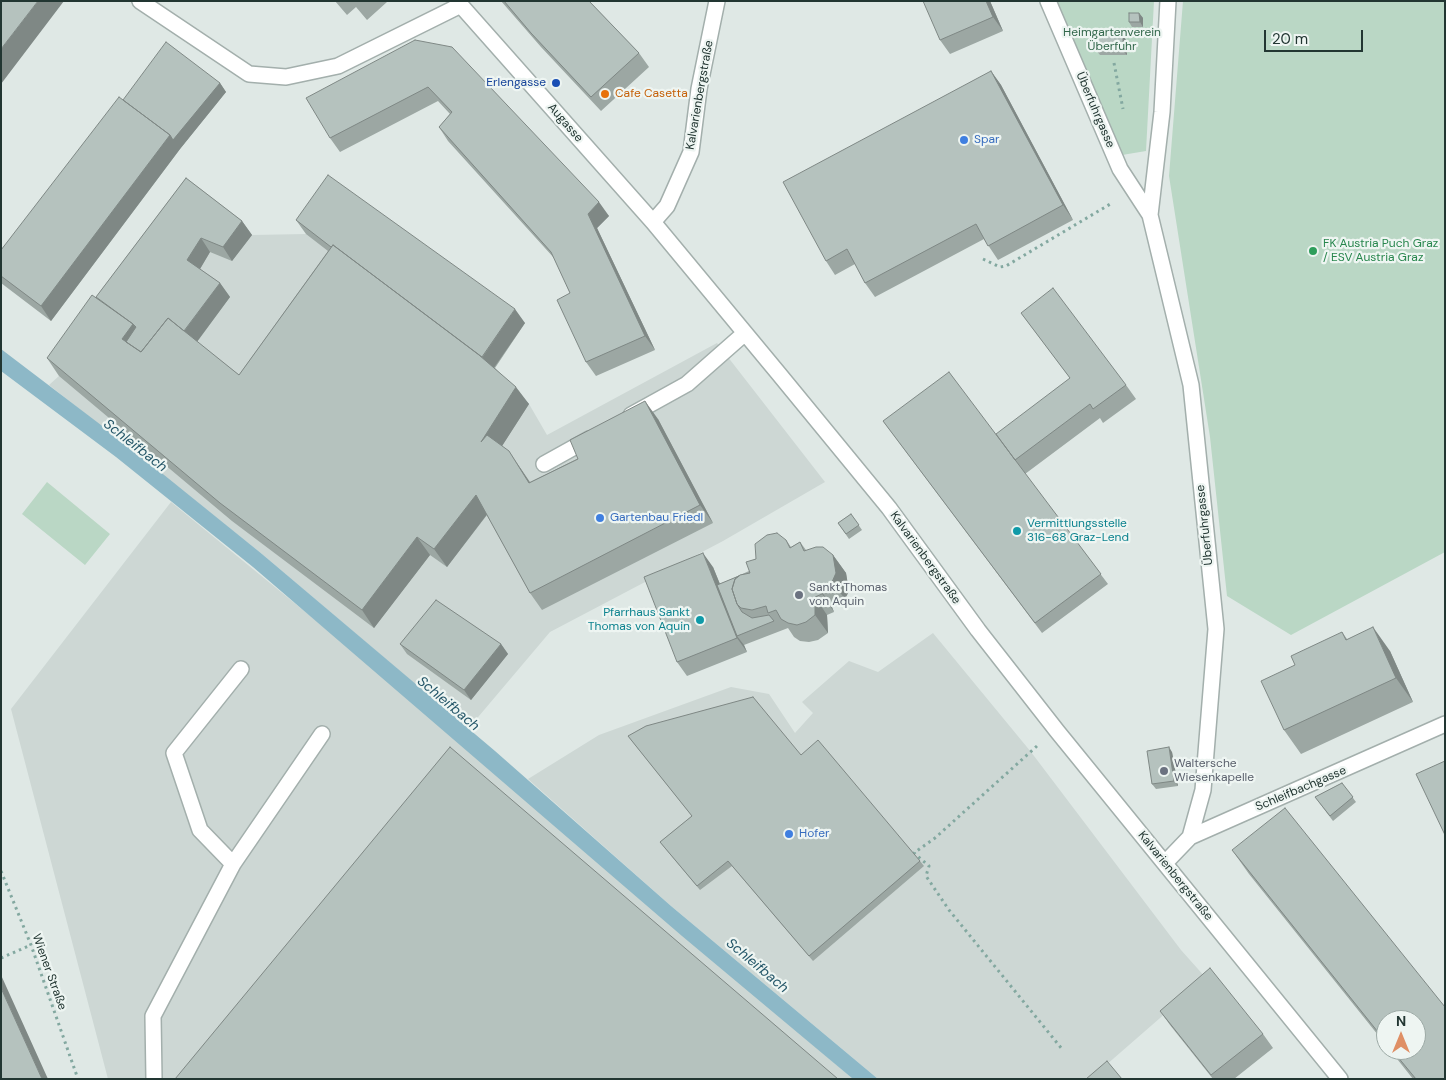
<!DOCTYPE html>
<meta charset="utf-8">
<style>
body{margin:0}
#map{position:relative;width:1446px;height:1080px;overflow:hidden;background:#dfe8e5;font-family:"DM Sans",sans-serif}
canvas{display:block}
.frame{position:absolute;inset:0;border:2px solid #223632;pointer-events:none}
.north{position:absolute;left:1376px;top:1010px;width:50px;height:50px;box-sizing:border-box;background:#eef5f2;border:1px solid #9ca9a5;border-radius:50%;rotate:0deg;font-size:14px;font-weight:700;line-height:20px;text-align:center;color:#223632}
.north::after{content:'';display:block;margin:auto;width:18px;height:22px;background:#df8f65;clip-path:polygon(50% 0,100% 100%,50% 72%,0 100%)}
.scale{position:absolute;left:1264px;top:30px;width:99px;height:22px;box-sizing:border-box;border:2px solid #223632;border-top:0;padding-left:6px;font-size:15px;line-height:18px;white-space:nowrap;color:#223632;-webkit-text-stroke:4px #eef5f2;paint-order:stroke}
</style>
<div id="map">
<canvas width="1446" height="1080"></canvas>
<div class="frame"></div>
<div class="north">N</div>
<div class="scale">20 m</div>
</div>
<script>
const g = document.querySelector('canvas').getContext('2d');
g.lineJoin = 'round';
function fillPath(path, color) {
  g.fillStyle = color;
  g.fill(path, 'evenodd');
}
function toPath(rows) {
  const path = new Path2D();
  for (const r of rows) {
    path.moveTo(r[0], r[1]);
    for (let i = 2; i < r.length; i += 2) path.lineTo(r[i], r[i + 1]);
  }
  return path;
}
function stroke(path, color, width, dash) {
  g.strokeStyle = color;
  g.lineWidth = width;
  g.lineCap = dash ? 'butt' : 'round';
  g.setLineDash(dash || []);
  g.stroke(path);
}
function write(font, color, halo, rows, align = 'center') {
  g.font = font + ' "DM Sans",sans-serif';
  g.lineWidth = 4.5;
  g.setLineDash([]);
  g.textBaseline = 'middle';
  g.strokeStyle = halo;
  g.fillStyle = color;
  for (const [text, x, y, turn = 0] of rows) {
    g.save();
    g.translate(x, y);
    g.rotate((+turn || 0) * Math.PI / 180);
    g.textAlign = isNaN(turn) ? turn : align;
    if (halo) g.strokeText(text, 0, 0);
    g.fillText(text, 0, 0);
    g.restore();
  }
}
fillPath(toPath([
 [338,189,525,323,492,372,529,404,547,435,717,343,825,482,723,541,550,632,468,729,262,554,49,385,59,376,196,192,252,235,306,234],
 [171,502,358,655,853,1079,108,1079,11,709],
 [933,633,1031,752,1181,950,1206,978,1090,1079,878,1079,671,906,528,779,599,735,731,687,769,694,795,733,813,713,802,702,849,661,878,672]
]), '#cdd7d4');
fillPath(toPath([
 [1053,1,1154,1,1146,151,1122,155],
 [1183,1,1445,1,1445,552,1291,635,1227,596,1210,437,1169,176],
 [47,482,110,534,85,565,22,514]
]), '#bad7c5');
fillPath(toPath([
 [1,349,122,441,262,554,495,751,671,906,878,1079,853,1079,682,936,253,567,116,457,1,371]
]), '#8db8c7');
const minor = toPath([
 [140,1,249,74,286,77,338,66,461,5],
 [457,1,653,222,779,374,889,508,978,630,1057,731,1340,1079],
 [1048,1,1120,169,1150,215],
 [1168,1,1162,112,1150,215,1191,385,1216,629,1203,790,1190,837],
 [653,222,667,206,691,152,699,89,717,1],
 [631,415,687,384,745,333],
 [544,464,589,439],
 [1165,863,1190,837,1445,724],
 [233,864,322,734],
 [154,1079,153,1016,233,864,200,830,174,753,241,669]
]);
stroke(minor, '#a3afac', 18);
stroke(toPath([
 [1114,63,1123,109],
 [983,259,1000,267,1006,266,1112,203],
 [1037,746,935,838,914,853,929,866,926,876,949,910,1062,1049],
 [1,871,31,945,78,1079],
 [1,958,31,945]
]), '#83a8a0', 3, [2.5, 4]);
stroke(minor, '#fff', 15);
fillPath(toPath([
 [335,1,386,1,387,2,367,20,356,7,347,15],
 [501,1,589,1,639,53,649,67,601,111,541,47],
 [990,1,1003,31,950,54,940,40],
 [1139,13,1143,18,1143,27,1132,27,1129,22],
 [1123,36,1127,41,1127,55,1100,55,1096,50],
 [415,40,609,216,597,228,655,350,596,376,586,362,570,293,554,258,448,141,439,127,450,114,438,101,340,152,330,138],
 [991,71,1001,85,1073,220,998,260,984,239,875,297,865,283,855,264,835,275,826,261],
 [220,83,226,92,180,149,51,321,1,283,1,250,123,100],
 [186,178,242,221,252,235,232,261,210,252,200,269,220,283,230,297,197,342,239,375,328,251,306,234,296,220,525,323,495,368,529,404,502,446,521,469,530,482,658,419,713,523,542,610,530,593,487,515,447,567,430,555,374,628,232,521,59,376,47,358,96,297],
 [1021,313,1126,385,1136,399,1103,423,1100,418,1025,474,1108,584,1042,633,883,421,1004,445,1070,378],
 [851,514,862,530,849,539,838,523],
 [786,540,791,547,800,542,806,550,833,555,846,573,849,591,845,599,832,607,834,612,827,615,828,633,818,640,809,642,800,641,794,637,788,628,744,645,747,652,687,676,677,662,713,567,720,584,749,571,756,559],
 [1342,632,1347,639,1390,651,1413,702,1301,754,1284,730,1295,665],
 [400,644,501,644,508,654,471,700,407,654],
 [628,736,801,755,920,861,924,866,813,961,732,866,700,890,664,847,660,842,692,816],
 [1172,752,1178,786,1156,789,1152,784],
 [1342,783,1356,802,1333,821,1315,797],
 [1232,850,1445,1079,1413,1079,1390,1050,1416,1050,1386,1020,1386,1045,1249,874],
 [1160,1011,1263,1034,1273,1048,1234,1079,1213,1079,1170,1025]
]), '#9ca7a3');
fillPath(toPath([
 [38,1,64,1,1,84,1,49],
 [986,1,990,1,1003,31,993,17],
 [1139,13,1143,18,1143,27,1140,22],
 [1123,36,1127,41,1127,55,1123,51],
 [991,71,1001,85,1073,220,1063,205],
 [220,83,226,92,180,149,51,321,41,306,170,135],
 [599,202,609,216,597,228,655,350,645,336,588,214],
 [242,221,252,235,232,261,223,247],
 [201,238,210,252,197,274,187,260],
 [220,283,230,297,193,347,183,333],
 [515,309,525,323,491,372,482,358],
 [133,324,146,342,138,352,122,339],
 [516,387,529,404,493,460,481,442],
 [645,401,658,419,713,523,700,505],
 [509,451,521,469,542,501,529,483],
 [476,495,488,513,447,567,434,549],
 [417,537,430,555,374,628,362,610],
 [703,553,713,567,740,634,737,636,744,645,747,652,737,638],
 [833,555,846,573,849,591,845,599,832,582],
 [820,589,832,607,834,612,822,594],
 [815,597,827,615,828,633,815,615],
 [1373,627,1390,651,1413,702,1396,678],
 [501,644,508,654,471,700,464,690],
 [1169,747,1172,752,1178,786,1174,781],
 [1,975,48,1079,42,1079,1,988]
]), '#7f8885');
const building = toPath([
 [1,1,38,1,1,49,1,1],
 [504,1,589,1,639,53,591,97,531,33,504,1],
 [923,1,986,1,993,17,940,40,923,1],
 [1129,13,1139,13,1140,22,1129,22,1129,13],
 [1096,36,1123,36,1123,51,1096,50,1096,36],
 [415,40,452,47,599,202,588,214,645,336,586,362,557,300,570,293,551,252,439,127,452,112,428,87,330,138,306,98,415,40],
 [166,42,220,83,173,140,170,135,123,100,166,42],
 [991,71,1063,205,988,246,976,224,865,283,847,249,826,261,783,182,991,71],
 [119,97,170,135,41,306,1,276,1,250,119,97],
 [328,175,515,309,482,357,333,245,331,247,296,220,328,175],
 [186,178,242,221,223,247,201,238,187,260,220,283,184,331,168,318,141,352,126,342,136,327,133,324,96,297,186,178],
 [333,245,479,355,516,387,481,442,487,435,509,451,529,483,578,459,570,440,645,401,700,505,530,593,476,495,434,549,417,537,362,610,220,503,47,358,92,295,133,324,122,339,141,352,168,318,239,375,333,245],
 [1053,288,1126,385,1093,409,1090,404,1015,460,996,434,1070,378,1021,313,1053,288],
 [949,372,1101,574,1035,623,883,421,949,372],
 [851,514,859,525,846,534,838,523,851,514],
 [777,533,786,540,790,548,800,542,804,551,816,547,823,547,833,555,836,573,832,582,820,589,822,594,815,597,815,615,806,622,797,625,788,623,781,619,776,610,768,613,766,606,752,610,741,608,737,604,732,589,735,579,740,575,750,573,746,562,756,559,755,544,767,535,777,533],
 [703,553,737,638,677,662,644,577,703,553],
 [739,576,735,579,732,589,737,604,742,612,752,618,769,615,774,621,737,636,717,585,739,576],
 [436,600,501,644,464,690,400,644,436,600],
 [1373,627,1396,678,1284,730,1261,681,1295,665,1291,656,1342,632,1346,640,1373,627],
 [753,697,801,755,818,740,920,861,809,956,728,861,697,886,660,842,692,816,628,736,646,726,753,697],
 [450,747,838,1079,175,1079,450,747],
 [1169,747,1174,781,1152,784,1147,751,1169,747],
 [1445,761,1445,835,1416,774,1445,761],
 [1342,783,1353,797,1330,816,1315,797,1342,783],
 [1285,808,1445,1007,1445,1079,1416,1079,1392,1050,1416,1050,1416,1020,1386,1020,1386,1042,1232,850,1285,808],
 [1210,968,1263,1034,1211,1075,1160,1011,1210,968],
 [1,988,42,1079,1,1079,1,988],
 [1107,1061,1122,1079,1086,1079,1107,1061]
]);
fillPath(building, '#b5c2be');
stroke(building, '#7f8885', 1);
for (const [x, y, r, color] of [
 [556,83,5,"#1a4fb4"],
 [605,94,5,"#e8710a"],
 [964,140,5,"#3f7fe0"],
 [1313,251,5,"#2e9e5b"],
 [600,518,5,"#3f7fe0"],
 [1017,531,5,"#0f9aa8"],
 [799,595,5,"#6b7280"],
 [700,620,5,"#0f9aa8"],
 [1164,771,5,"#6b7280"],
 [789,834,5,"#3f7fe0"]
]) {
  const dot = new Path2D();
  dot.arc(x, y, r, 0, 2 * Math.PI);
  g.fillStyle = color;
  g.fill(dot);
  stroke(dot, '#eef5f2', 2);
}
write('12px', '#32674b', '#eef5f2', [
 ["Heimgartenverein",1112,33],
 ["Überfuhr",1112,47]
]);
write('12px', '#164399', '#eef5f2', [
 ["Erlengasse",546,83]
], 'right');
write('12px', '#c56008', '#eef5f2', [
 ["Cafe Casetta",615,94]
], 'left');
write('12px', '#223632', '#eef5f2', [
 ["Kalvarienbergstraße",700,95,-80],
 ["Überfuhrgasse",1095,110,67],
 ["Augasse",565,123,49],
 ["Überfuhrgasse",1205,525,-96],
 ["Kalvarienbergstraße",925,558,54],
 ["Schleifbachgasse",1301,789,-23],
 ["Kalvarienbergstraße",1175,876,51],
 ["Wiener Straße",49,972,70]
]);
write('12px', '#366cbe', '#eef5f2', [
 ["Spar",974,140],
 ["Gartenbau Friedl",610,518],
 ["Hofer",799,834]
], 'left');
write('12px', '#27864d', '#eef5f2', [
 ["FK Austria Puch Graz",1323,244],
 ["/ ESV Austria Graz",1323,258]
], 'left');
write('12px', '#0d838f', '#eef5f2', [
 ["Vermittlungsstelle",1027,524],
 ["316-68 Graz-Lend",1027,538],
 ["Pfarrhaus Sankt",690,613,"right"],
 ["Thomas von Aquin",690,627,"right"]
], 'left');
write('12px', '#5b616d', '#eef5f2', [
 ["Sankt Thomas",809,588],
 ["von Aquin",809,602],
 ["Waltersche",1174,764],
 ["Wiesenkapelle",1174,778]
], 'left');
write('italic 14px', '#255769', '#eef5f2', [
 ["Schleifbach",135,446,38],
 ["Schleifbach",448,704,40],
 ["Schleifbach",757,966,40]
]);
</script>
